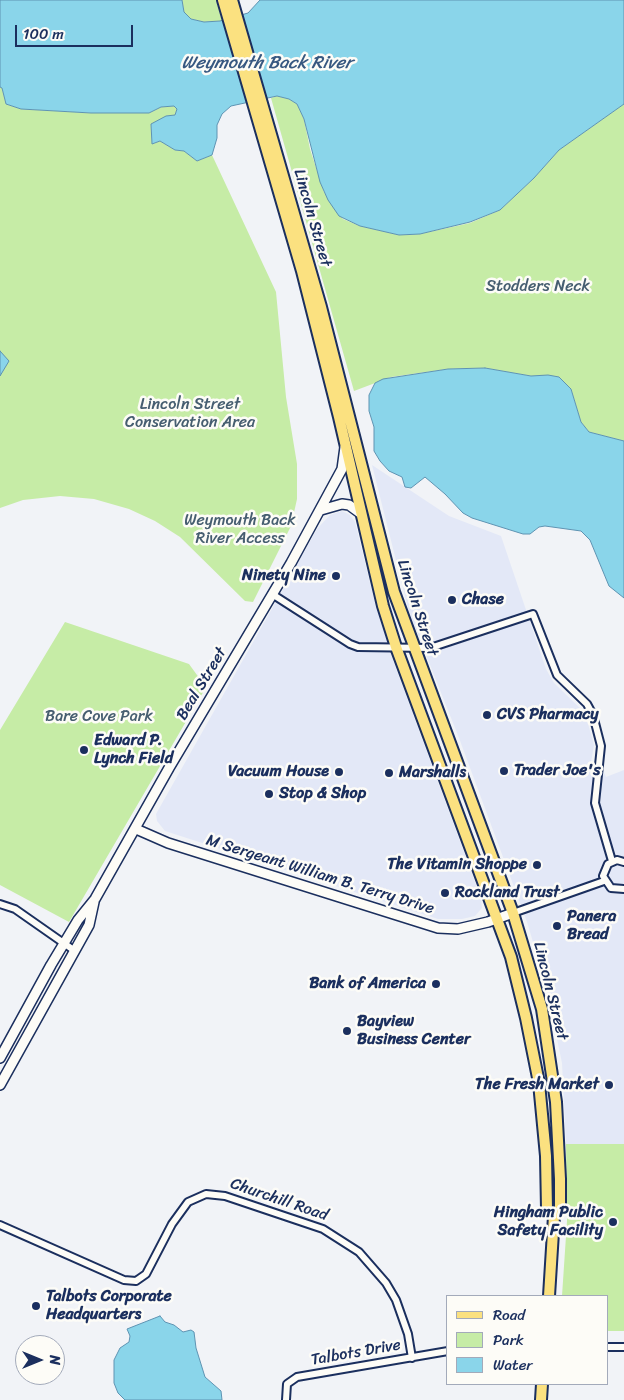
<!DOCTYPE html>
<style>
body{margin:0}
#map{position:relative;width:624px;height:1400px;overflow:hidden;background:#f1f3f7;font-family:Sriracha,sans-serif}
canvas{display:block}
.legend{position:absolute;left:446px;top:1295px;width:162px;height:90px;box-sizing:border-box;background:#fdfcf7;border:1px solid #a3aaba;margin:0;padding:6px 9px;list-style:none;font-size:15px;color:#1b2f5e}
.legend li{display:flex;align-items:center;gap:10px;height:25px}
.legend b{width:25px;border:1px solid #a3aaba}
.north{position:absolute;left:15px;top:1335px;width:50px;height:50px;box-sizing:border-box;background:#fdfcf7;border:1px solid #a3aaba;border-radius:50%;rotate:90deg;font-size:14px;font-weight:700;line-height:20px;text-align:center;color:#1b2f5e}
.north::after{content:'';display:block;margin:auto;width:18px;height:22px;background:#1b2f5e;clip-path:polygon(50% 0,100% 100%,50% 72%,0 100%)}
.scale{position:absolute;left:15px;top:25px;width:118px;height:22px;box-sizing:border-box;border:2px solid #1b2f5e;border-top:0;padding-left:6px;font-size:15px;line-height:18px;white-space:nowrap;color:#1b2f5e;-webkit-text-stroke:4px #fdfcf7;paint-order:stroke}
</style>
<div id="map">
<canvas width="624" height="1400"></canvas>
<ul class="legend">
<li><b style="height:6px;background:#fbe180"></b>Road</li>
<li><b style="height:14px;background:#c6eca6"></b>Park</li>
<li><b style="height:14px;background:#8ad5ea"></b>Water</li>
</ul>
<div class="north">N</div>
<div class="scale">100 m</div>
</div>
<script>
const g = document.querySelector('canvas').getContext('2d');
g.lineJoin = 'round';
function fillPath(path, color) {
  g.fillStyle = color;
  g.fill(path, 'evenodd');
}
function toPath(rows) {
  const path = new Path2D();
  for (const r of rows) {
    path.moveTo(r[0], r[1]);
    for (let i = 2; i < r.length; i += 2) path.lineTo(r[i], r[i + 1]);
  }
  return path;
}
function stroke(path, color, width, dash) {
  g.strokeStyle = color;
  g.lineWidth = width;
  g.lineCap = dash ? 'butt' : 'round';
  g.setLineDash(dash || []);
  g.stroke(path);
}
function write(font, color, halo, rows, align = 'center') {
  g.font = font + ' Sriracha,sans-serif';
  g.lineWidth = 5;
  g.setLineDash([]);
  g.textBaseline = 'middle';
  g.strokeStyle = halo;
  g.fillStyle = color;
  for (const [text, x, y, turn = 0] of rows) {
    g.save();
    g.translate(x, y);
    g.rotate((+turn || 0) * Math.PI / 180);
    g.textAlign = isNaN(turn) ? turn : align;
    if (halo) g.strokeText(text, 0, 0);
    g.fillText(text, 0, 0);
    g.restore();
  }
}
fillPath(toPath([
 [372,465,449,516,501,536,546,669,554,683,582,710,587,720,594,745,590,768,603,770,606,777,624,770,624,1144,566,1144,562,1063,545,982,527,922,459,738,409,612],
 [342,511,350,515,355,522,375,603,394,663,481,898,482,908,475,916,462,919,438,919,165,831,157,821,156,814,178,775,317,529,330,515]
]), '#e3e8f7');
fillPath(toPath([
 [182,0,216,0,222,21,204,22,191,19,184,12],
 [0,87,2,88,6,104,21,109,91,113,149,113,161,107,174,106,177,109,175,115,151,124,152,144,160,141,175,150,184,151,197,161,212,155,276,292,286,397,297,464,297,499,291,526,253,602,245,601,180,537,155,521,129,509,94,499,60,496,23,500,0,508],
 [277,96,289,99,297,104,304,119,310,149,324,192,343,219,360,226,399,235,420,234,470,223,500,210,534,178,559,150,624,104,624,441,589,432,581,422,571,389,559,377,531,376,485,368,448,369,391,377,354,391,271,98],
 [65,622,189,664,205,686,205,689,69,922,0,885,0,730],
 [566,1144,624,1144,624,1331,608,1331,608,1296,562,1296,567,1221]
]), '#c6eca6');
const water = toPath([
 [0,0,182,0,184,12,191,19,204,22,220,21,248,13,260,0,624,0,624,104,559,150,534,178,500,210,470,222,420,234,399,235,360,226,339,216,328,200,320,182,304,119,297,104,289,99,277,96,231,106,222,114,217,125,217,138,212,155,197,161,184,151,175,150,160,141,152,144,151,124,166,116,175,115,177,109,174,106,161,107,149,113,91,113,21,109,6,104,2,88,0,87,0,0],
 [0,351,9,361,0,376,0,351],
 [485,368,531,376,548,375,559,377,571,389,581,422,589,432,624,441,624,598,609,586,590,540,581,531,545,526,539,527,530,534,523,534,472,518,463,513,445,494,425,477,411,488,405,487,402,477,389,471,380,461,374,451,374,427,369,411,369,395,375,383,383,379,448,369,485,368],
 [160,1316,165,1322,174,1325,183,1332,191,1330,194,1332,196,1348,205,1377,221,1391,222,1400,125,1400,118,1393,114,1383,114,1360,120,1348,129,1342,130,1336,127,1329,160,1316]
]);
fillPath(water, '#8ad5ea');
stroke(water, '#5e93b2', 1);
const street = toPath([
 [272,594,350,644,358,647,430,648,533,614,557,675,587,704,593,715,601,746,595,803,612,861],
 [624,862,617,860,608,864,603,876,611,888,624,889],
 [0,904,15,909,75,951],
 [513,913,604,881],
 [0,1225,124,1280,136,1281,146,1274,172,1224,188,1202,206,1194,225,1196,323,1229,359,1252,386,1283,396,1300,408,1334,412,1358],
 [608,1347,624,1347],
 [286,1400,287,1384,297,1377,448,1351]
]);
const secondary = toPath([
 [321,510,342,504,349,505,360,513],
 [136,829,168,843,438,928,458,929,488,922,513,913],
 [0,1058,51,965,78,920,95,899,169,768,291,563,342,469,345,447],
 [0,1085,89,925,94,902]
]);
const primary = toPath([
 [223,0,302,271,339,417,383,606,396,647,511,957,526,1018,539,1083,546,1156,547,1209,554,1216],
 [232,0,321,307,394,592,513,913,542,1009,556,1102,560,1179,560,1210,554,1216,549,1296],
 [541,1400,542,1384]
]);
stroke(street, '#1b2f5e', 10);
stroke(secondary, '#1b2f5e', 12);
stroke(primary, '#1b2f5e', 14);
stroke(street, '#fdfcf7', 6);
stroke(secondary, '#fdfcf7', 9);
stroke(primary, '#fbe180', 10);
for (const [x, y, r, color] of [
 [336,576,5,"#1b2f5e"],
 [452,600,5,"#1b2f5e"],
 [487,715,5,"#1b2f5e"],
 [84,750,5,"#1b2f5e"],
 [504,771,5,"#1b2f5e"],
 [339,772,5,"#1b2f5e"],
 [389,773,5,"#1b2f5e"],
 [269,794,5,"#1b2f5e"],
 [537,865,5,"#1b2f5e"],
 [445,893,5,"#1b2f5e"],
 [557,926,5,"#1b2f5e"],
 [436,984,5,"#1b2f5e"],
 [347,1031,5,"#1b2f5e"],
 [609,1085,5,"#1b2f5e"],
 [613,1222,5,"#1b2f5e"],
 [36,1306,5,"#1b2f5e"]
]) {
  const dot = new Path2D();
  dot.arc(x, y, r, 0, 2 * Math.PI);
  g.fillStyle = color;
  g.fill(dot);
  stroke(dot, '#fdfcf7', 2);
}
write('16px', '#1b2f5e', '#fdfcf7', [
 ["Lincoln Street",312,218,74],
 ["Lincoln Street",417,608,72],
 ["Beal Street",202,684,-59],
 ["M Sergeant William B. Terry Drive",320,875,17],
 ["Lincoln Street",550,991,76],
 ["Churchill Road",279,1200,19],
 ["Talbots Drive",356,1353,-10]
]);
write('16px', '#465e70', '#fdfcf7', [
 ["Stodders Neck",538,287],
 ["Lincoln Street",190,405],
 ["Conservation Area",190,423],
 ["Weymouth Back",240,521],
 ["River Access",240,539],
 ["Bare Cove Park",99,717]
]);
write('bold 16px', '#1b2f5e', '#fdfcf7', [
 ["Ninety Nine",326,576,"right"],
 ["Chase",462,600],
 ["CVS Pharmacy",497,715],
 ["Edward P.",94,741],
 ["Lynch Field",94,759],
 ["Trader Joe's",514,771],
 ["Vacuum House",329,772,"right"],
 ["Marshalls",399,773],
 ["Stop & Shop",279,794],
 ["The Vitamin Shoppe",527,865,"right"],
 ["Rockland Trust",455,893],
 ["Panera",567,917],
 ["Bread",567,935],
 ["Bank of America",426,984,"right"],
 ["Bayview",357,1022],
 ["Business Center",357,1040],
 ["The Fresh Market",599,1085,"right"],
 ["Hingham Public",603,1213,"right"],
 ["Safety Facility",603,1231,"right"],
 ["Talbots Corporate",46,1297],
 ["Headquarters",46,1315]
], 'left');
write('italic 18px', '#375881', '#fdfcf7', [
 ["Weymouth Back River",267,63]
]);
</script>
